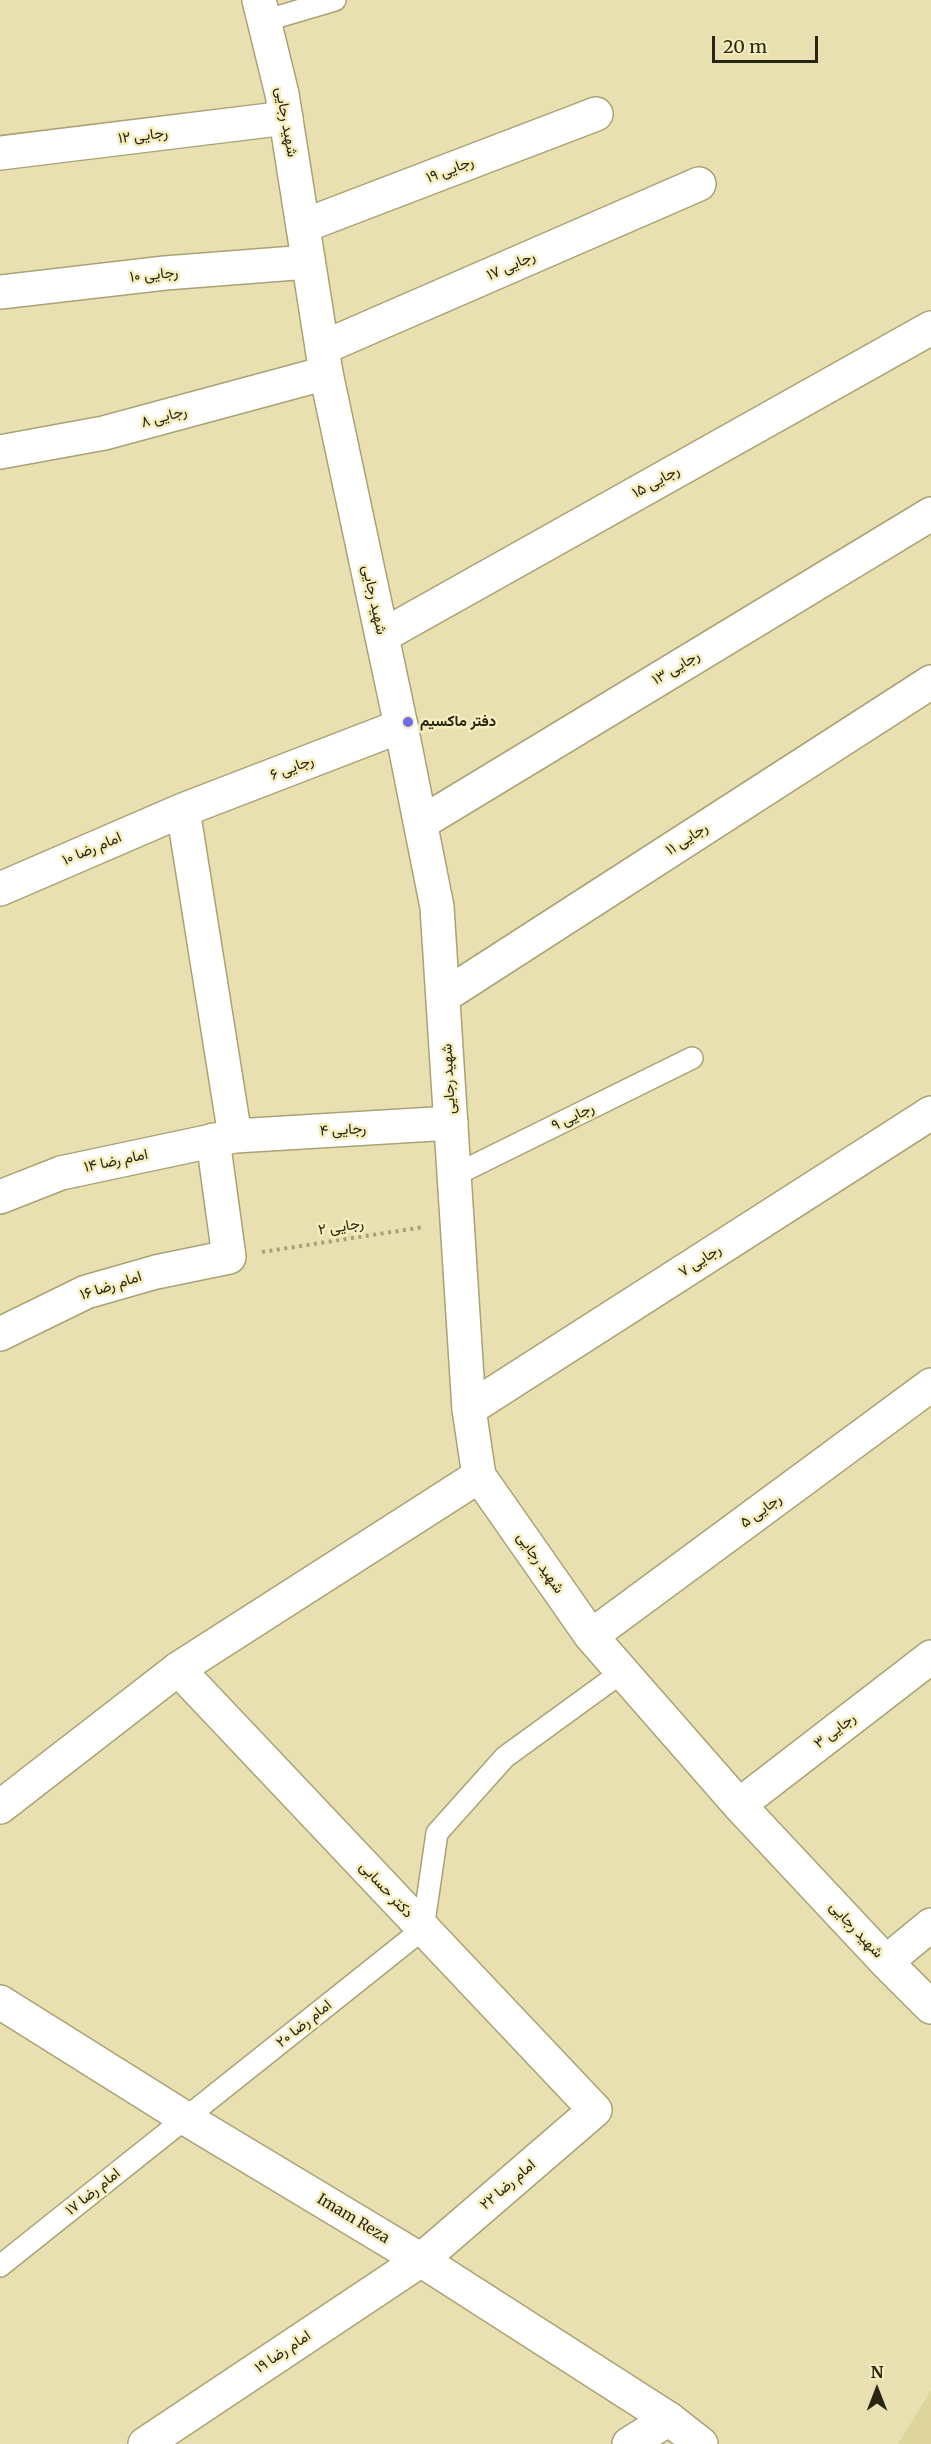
<!DOCTYPE html>
<meta charset="utf-8">
<style>
body{margin:0}
#map{position:relative;width:931px;height:2444px;overflow:hidden;background:#e8e0b1;font-family:Merriweather,serif}
canvas{display:block}
.north{position:absolute;left:847px;top:2360px;width:60px;height:60px;-webkit-text-stroke:4px #f5edbd;paint-order:stroke;rotate:0deg;font-size:16px;font-weight:700;line-height:24px;text-align:center;color:#282513}
.north::after{content:'';display:block;margin:auto;width:21px;height:27px;background:#282513;clip-path:polygon(50% 0,100% 100%,50% 72%,0 100%)}
.scale{position:absolute;left:712px;top:36px;width:106px;height:27px;box-sizing:border-box;border:3px solid #282513;border-top:0;padding-left:8px;font-size:18px;line-height:21px;white-space:nowrap;color:#282513;-webkit-text-stroke:4px #f5edbd;paint-order:stroke}
</style>
<div id="map">
<canvas width="931" height="2444"></canvas>
<div class="north">N</div>
<div class="scale">20 m</div>
</div>
<script>
const g = document.querySelector('canvas').getContext('2d');
g.lineJoin = 'round';
function fillPath(path, color) {
  g.fillStyle = color;
  g.fill(path, 'evenodd');
}
function toPath(rows) {
  const path = new Path2D();
  for (const r of rows) {
    path.moveTo(r[0], r[1]);
    for (let i = 2; i < r.length; i += 2) path.lineTo(r[i], r[i + 1]);
  }
  return path;
}
function stroke(path, color, width, dash) {
  g.strokeStyle = color;
  g.lineWidth = width;
  g.lineCap = dash ? 'butt' : 'round';
  g.setLineDash(dash || []);
  g.stroke(path);
}
function write(font, color, halo, rows, align = 'center') {
  g.font = font + ' Merriweather,Vazirmatn,serif';
  g.lineWidth = 5;
  g.setLineDash([]);
  g.textBaseline = 'middle';
  g.strokeStyle = halo;
  g.fillStyle = color;
  for (const [text, x, y, turn = 0] of rows) {
    g.save();
    g.translate(x, y);
    g.rotate((+turn || 0) * Math.PI / 180);
    g.textAlign = isNaN(turn) ? turn : align;
    if (halo) g.strokeText(text, 0, 0);
    g.fillText(text, 0, 0);
    g.restore();
  }
}
fillPath(toPath([
 [931,2390,931,2444,898,2444]
]), '#ded59d');
const service = toPath([
 [264,21,335,0],
 [455,1175,692,1058],
 [0,2266,423,1929,437,1833,505,1757,622,1672]
]);
const minor = toPath([
 [0,153,286,118],
 [303,226,596,114],
 [0,292,165,273,308,262],
 [322,348,699,184],
 [0,452,104,433,326,373],
 [382,636,931,328],
 [183,810,235,1136],
 [421,823,931,514],
 [0,889,183,810,401,726],
 [444,996,931,682],
 [0,1197,61,1173,235,1136,451,1123],
 [0,1334,86,1292,156,1272,229,1257,213,1140],
 [469,1409,931,1113],
 [479,1476,591,1636,739,1805,886,1962,931,2007],
 [591,1636,931,1385],
 [739,1805,931,1657],
 [886,1962,931,1925],
 [145,2444,421,2260,595,2110,178,1669],
 [629,2444,669,2419]
]);
const tertiary = toPath([
 [0,1807,178,1669,479,1476,469,1409,437,907,401,726,326,373,282,94,259,0]
]);
const secondary = toPath([
 [0,2002,185,2118,421,2260,669,2419,701,2444]
]);
stroke(service, '#aaa274', 24);
stroke(minor, '#aaa274', 36);
stroke(tertiary, '#aaa274', 36);
stroke(secondary, '#aaa274', 36);
stroke(toPath([
 [262,1252,424,1227]
]), '#a7a17b', 4, [3, 4.5]);
stroke(service, '#fff', 21);
stroke(minor, '#fff', 33);
stroke(tertiary, '#fff', 33);
stroke(secondary, '#fff', 33);
for (const [x, y, r, color] of [
 [408,722,6,"#6e6ee8"]
]) {
  const dot = new Path2D();
  dot.arc(x, y, r, 0, 2 * Math.PI);
  g.fillStyle = color;
  g.fill(dot);
  stroke(dot, '#f5edbd', 2);
}
write('15px', '#282513', '#f5edbd', [
 ["شهید رجایی",286,122,80],
 ["رجایی ۱۲",143,136,-7],
 ["رجایی ۱۹",450,170,-21],
 ["رجایی ۱۷",511,266,-24],
 ["رجایی ۱۰",154,275,-6],
 ["رجایی ۸",164,417,-15],
 ["رجایی ۱۵",656,482,-29],
 ["شهید رجایی",374,600,78],
 ["رجایی ۱۳",676,668,-31],
 ["رجایی ۶",292,768,-21],
 ["رجایی ۱۱",687,839,-33],
 ["امام رضا ۱۰",92,849,-23],
 ["شهید رجایی",449,1079,-93],
 ["رجایی ۹",573,1117,-26],
 ["رجایی ۴",343,1130,-3],
 ["امام رضا ۱۴",116,1161,-12],
 ["رجایی ۲",341,1227,-9],
 ["رجایی ۷",700,1261,-33],
 ["امام رضا ۱۶",111,1286,-18],
 ["رجایی ۵",761,1511,-36],
 ["شهید رجایی",540,1563,55],
 ["رجایی ۳",835,1731,-38],
 ["دکتر حسابی",386,1890,47],
 ["شهید رجایی",856,1930,47],
 ["امام رضا ۲۰",304,2024,-39],
 ["امام رضا ۲۲",508,2185,-41],
 ["امام رضا ۱۷",93,2192,-39],
 ["Imam Reza",353,2219,31],
 ["امام رضا ۱۹",283,2352,-34]
]);
write('bold 15px', '#282513', '#f5edbd', [
 ["دفتر ماکسیم",420,722]
], 'left');
</script>
